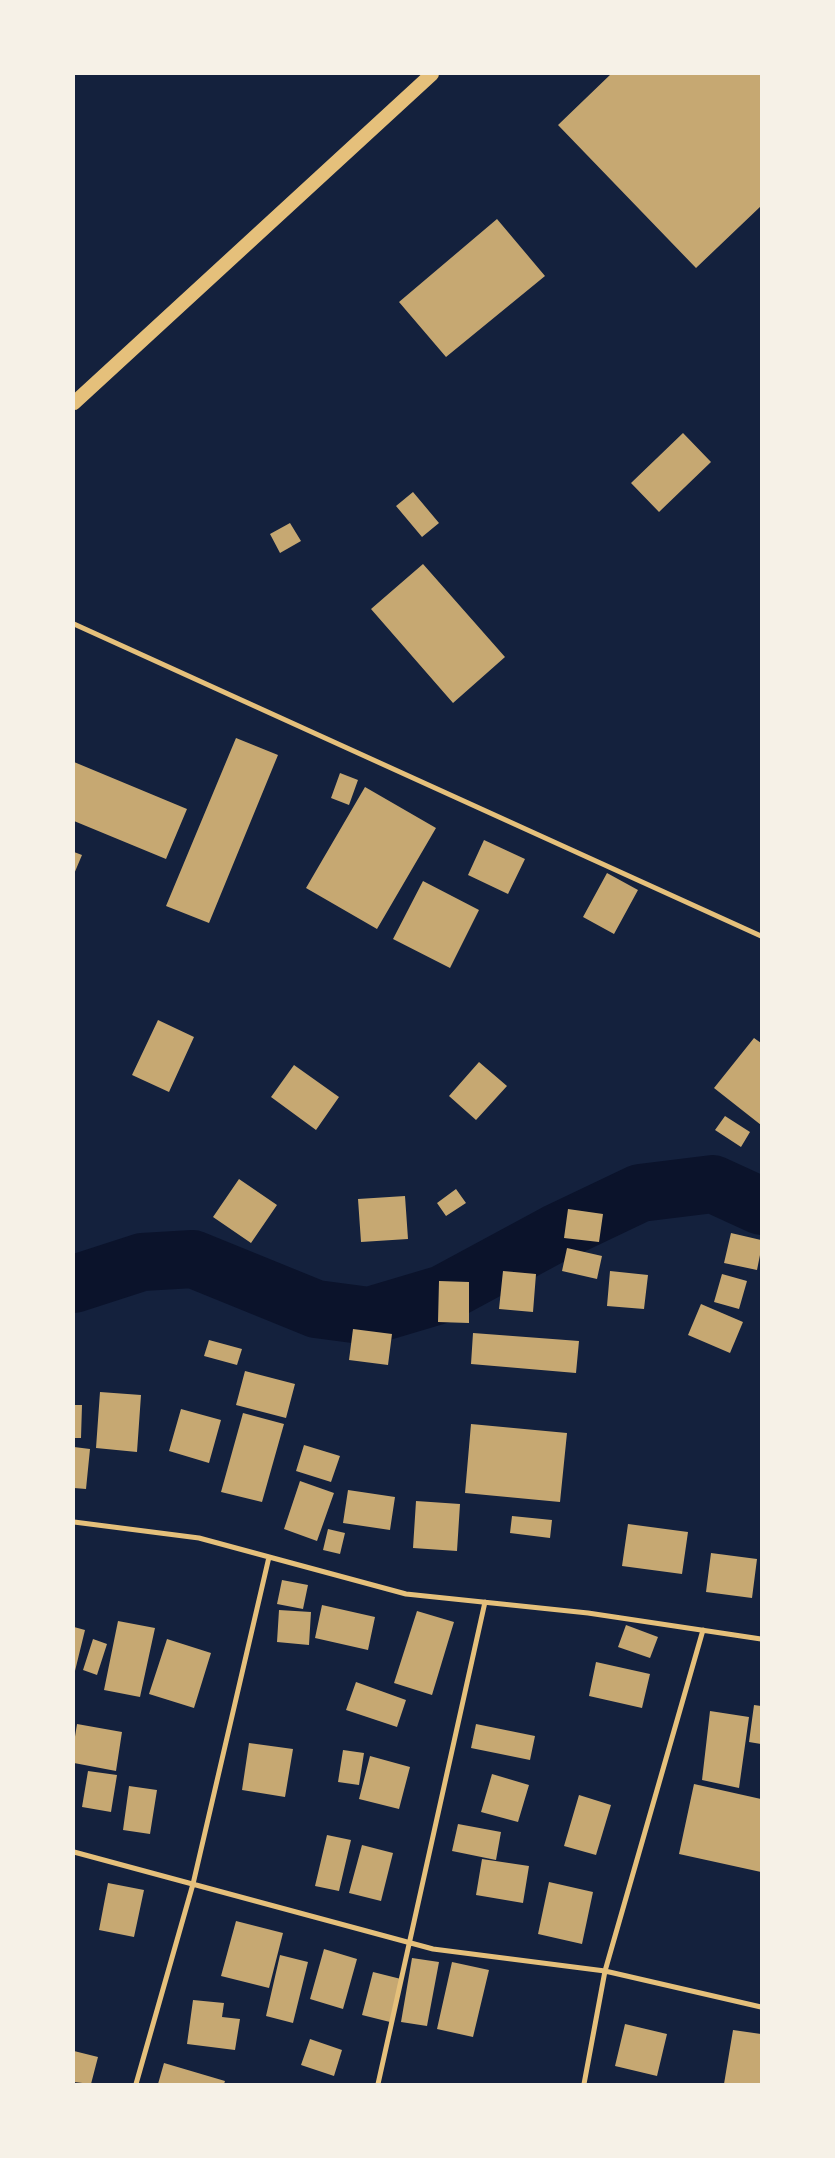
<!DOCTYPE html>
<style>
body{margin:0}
#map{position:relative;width:835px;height:2158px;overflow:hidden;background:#14213d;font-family:"Open Sans",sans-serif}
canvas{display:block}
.frame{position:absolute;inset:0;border:75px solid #f6f1e7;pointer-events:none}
</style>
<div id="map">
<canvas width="835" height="2158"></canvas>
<div class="frame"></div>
</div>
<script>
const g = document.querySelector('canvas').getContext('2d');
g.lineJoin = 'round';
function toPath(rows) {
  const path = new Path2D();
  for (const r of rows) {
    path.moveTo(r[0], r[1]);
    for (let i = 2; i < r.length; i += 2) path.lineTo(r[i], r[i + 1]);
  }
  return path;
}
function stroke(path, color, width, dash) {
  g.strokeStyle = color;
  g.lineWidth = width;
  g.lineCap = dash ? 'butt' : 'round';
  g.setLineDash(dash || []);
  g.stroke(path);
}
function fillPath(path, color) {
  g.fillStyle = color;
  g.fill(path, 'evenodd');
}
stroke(toPath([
 [74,1284,142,1262,193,1259,316,1309,369,1316,443,1294,556,1233,640,1193,713,1184,761,1206]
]), '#0b132b', 58);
fillPath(toPath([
 [611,74,761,74,761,206,696,268,558,125],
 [497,219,545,276,446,357,399,302],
 [683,433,711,462,659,512,631,483],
 [413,492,439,523,422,537,396,506],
 [290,523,301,541,280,553,270,534],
 [423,564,505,657,453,703,371,609],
 [236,738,278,755,209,923,166,906],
 [74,762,187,809,166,859,74,821],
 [340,773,358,780,349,805,331,798],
 [365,787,436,828,377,929,306,888],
 [484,840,525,859,508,894,468,875],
 [74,852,82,855,74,874],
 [607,873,638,890,614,934,583,917],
 [423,881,479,910,450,968,393,939],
 [158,1020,194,1037,169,1092,132,1075],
 [754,1038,761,1043,761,1125,714,1088],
 [479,1062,507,1086,476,1120,449,1096],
 [294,1065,339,1097,316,1130,271,1097],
 [725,1116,750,1132,741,1147,715,1130],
 [239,1179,277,1205,251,1243,213,1217],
 [456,1189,466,1203,446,1216,437,1203],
 [405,1196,408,1239,361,1242,358,1199],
 [568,1209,603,1214,599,1242,564,1238],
 [731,1233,761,1240,761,1250,757,1270,724,1263],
 [567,1248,602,1256,597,1279,562,1271],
 [503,1271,536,1274,533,1312,499,1309],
 [610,1271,648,1275,644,1309,607,1306],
 [722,1274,747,1281,739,1309,714,1302],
 [439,1281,469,1282,469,1323,438,1322],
 [701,1304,743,1322,730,1353,688,1335],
 [353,1329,392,1334,388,1365,349,1360],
 [473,1333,579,1341,576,1373,471,1364],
 [209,1340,242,1349,237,1365,204,1356],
 [245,1371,295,1384,286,1418,236,1405],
 [100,1392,141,1395,137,1452,96,1448],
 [74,1405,82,1405,81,1438,74,1438],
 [181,1409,221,1420,209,1463,169,1451],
 [243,1413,284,1424,262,1502,221,1492],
 [471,1424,567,1433,560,1502,465,1493],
 [304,1445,340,1456,331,1482,296,1471],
 [74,1447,90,1449,86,1489,74,1488],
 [300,1481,334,1493,317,1541,284,1529],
 [348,1490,395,1497,390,1530,343,1523],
 [416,1501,460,1504,457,1551,413,1548],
 [512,1516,552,1520,550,1538,510,1533],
 [628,1524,688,1532,682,1574,622,1566],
 [328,1529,345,1533,340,1554,323,1550],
 [711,1553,757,1559,752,1598,706,1592],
 [282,1580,308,1585,303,1609,277,1604],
 [322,1605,375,1617,368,1650,315,1638],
 [279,1610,311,1612,309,1645,277,1642],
 [417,1611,454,1622,432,1695,394,1683],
 [118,1621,155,1628,140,1697,104,1690],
 [626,1625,658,1637,650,1658,618,1647],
 [74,1627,85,1630,74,1675],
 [93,1639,107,1644,97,1675,83,1670],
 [167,1639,211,1653,194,1708,149,1694],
 [596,1662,650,1674,642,1708,589,1696],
 [356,1682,406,1700,397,1727,346,1710],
 [754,1705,761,1706,761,1744,749,1742],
 [710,1711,749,1717,739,1788,702,1780],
 [77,1724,122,1732,116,1771,74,1763,74,1743],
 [476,1724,535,1736,530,1760,471,1748],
 [249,1743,293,1749,285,1797,242,1790],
 [343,1750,364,1753,359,1785,338,1782],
 [370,1756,410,1767,399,1809,359,1799],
 [88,1771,117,1775,111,1812,82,1807],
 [492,1774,529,1785,518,1822,481,1812],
 [694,1784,761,1799,761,1872,679,1854],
 [129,1786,157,1790,150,1834,123,1830],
 [579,1795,611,1805,596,1855,564,1846],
 [458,1824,501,1832,496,1860,452,1851],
 [327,1835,351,1840,339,1891,315,1886],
 [362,1845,393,1853,381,1901,349,1893],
 [482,1859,529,1866,523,1903,476,1895],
 [549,1882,593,1892,582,1944,538,1934],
 [108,1883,144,1890,134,1937,99,1930],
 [236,1921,283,1933,269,1988,221,1976],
 [324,1949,357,1959,343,2009,310,1999],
 [280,1955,308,1962,293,2023,266,2016],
 [412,1958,439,1962,427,2026,401,2022],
 [452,1962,489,1970,473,2037,437,2029],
 [373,1972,401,1979,390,2022,362,2015],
 [193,2000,224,2003,222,2017,240,2019,235,2050,187,2044],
 [625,2024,667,2034,657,2076,615,2066],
 [733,2030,761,2034,761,2084,724,2084],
 [310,2039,342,2050,334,2076,301,2065],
 [74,2051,98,2057,91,2084,74,2082],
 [164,2063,225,2081,224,2084,158,2084]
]), '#c6a872');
stroke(toPath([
 [74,624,761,936],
 [74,1522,199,1538,406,1594,588,1613,761,1639],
 [74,1852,433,1949,605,1971,761,2007],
 [136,2084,193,1884,269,1557],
 [378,2084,485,1602],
 [584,2084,605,1971,703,1630]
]), '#e5c07b', 5);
stroke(toPath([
 [74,403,432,74]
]), '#e5c07b', 14);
</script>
